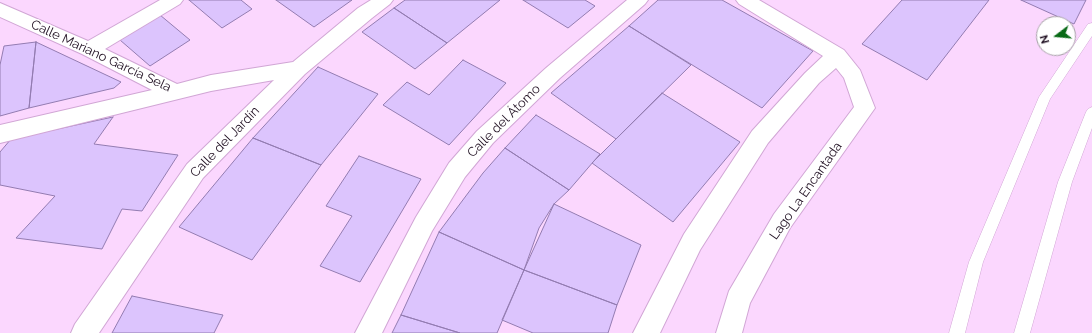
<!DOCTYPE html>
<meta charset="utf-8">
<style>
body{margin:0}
#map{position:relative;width:1092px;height:333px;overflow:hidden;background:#fbd7fe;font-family:Raleway,sans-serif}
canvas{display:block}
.north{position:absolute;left:1036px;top:16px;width:40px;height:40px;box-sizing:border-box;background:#fff;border:1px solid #a6a0a7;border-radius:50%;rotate:254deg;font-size:11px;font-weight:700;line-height:16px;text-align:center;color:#211123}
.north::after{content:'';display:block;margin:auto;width:14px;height:18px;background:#086a16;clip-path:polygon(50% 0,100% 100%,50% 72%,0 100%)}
</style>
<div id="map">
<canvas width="1092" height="333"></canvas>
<div class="north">N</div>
</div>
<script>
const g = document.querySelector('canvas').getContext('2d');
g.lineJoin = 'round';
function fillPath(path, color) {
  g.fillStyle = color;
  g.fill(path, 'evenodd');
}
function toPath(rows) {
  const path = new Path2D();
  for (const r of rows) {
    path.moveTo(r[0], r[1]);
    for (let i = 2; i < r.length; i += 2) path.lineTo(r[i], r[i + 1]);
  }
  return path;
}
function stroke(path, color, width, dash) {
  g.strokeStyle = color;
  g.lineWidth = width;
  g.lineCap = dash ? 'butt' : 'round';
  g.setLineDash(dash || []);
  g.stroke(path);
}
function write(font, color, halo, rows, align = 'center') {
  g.font = font + ' Raleway,sans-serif';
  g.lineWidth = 3;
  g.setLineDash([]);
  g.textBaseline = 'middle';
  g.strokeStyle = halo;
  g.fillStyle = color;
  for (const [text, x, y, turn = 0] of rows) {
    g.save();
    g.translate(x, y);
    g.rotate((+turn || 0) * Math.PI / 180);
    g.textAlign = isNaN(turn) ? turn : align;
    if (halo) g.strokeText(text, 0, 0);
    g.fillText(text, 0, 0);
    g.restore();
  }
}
const building = toPath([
 [189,0,241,0,252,9,222,28,189,0],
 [276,0,352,0,314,27,276,0],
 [405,0,500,0,447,43,394,8,405,0],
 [523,0,585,0,595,6,568,28,523,0],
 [658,0,722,0,813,51,762,108,629,26,658,0],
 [902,0,989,0,927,80,862,44,902,0],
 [1021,0,1086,0,1074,24,1021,0],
 [394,8,447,43,415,69,362,32,394,8],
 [160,15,190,40,150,66,120,40,160,15],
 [629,26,691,65,616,139,551,93,629,26],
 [36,42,29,108,0,116,0,65,4,46,36,42],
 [36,42,121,82,114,88,29,108,36,42],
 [463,60,506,83,449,145,383,105,407,82,429,95,463,60],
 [318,67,378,94,321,165,253,138,318,67],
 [662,93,740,142,673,222,592,163,662,93],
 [536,115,600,154,569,190,505,148,536,115],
 [113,117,94,144,178,155,142,211,122,209,102,249,16,238,55,196,0,185,0,152,11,139,113,117],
 [253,138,321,165,252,260,179,227,253,138],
 [505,148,569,190,554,204,539,228,524,270,439,232,483,173,505,148],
 [359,156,421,179,360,282,320,266,352,216,326,206,359,156],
 [554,204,641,245,617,305,524,270,554,204],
 [439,232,524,270,497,333,460,333,401,315,439,232],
 [524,270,617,305,608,333,533,333,502,320,524,270],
 [132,296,223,315,214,333,112,333,132,296],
 [401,315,460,333,392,333,401,315]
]);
fillPath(building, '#dcc4fd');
stroke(building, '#937cb1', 1);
const service = toPath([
 [1092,23,1092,36,1050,99,983,262,965,333,949,333,969,262,1039,97,1088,24,1092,23],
 [1092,107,1092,128,1072,182,1030,333,1014,333,1058,182,1086,112,1088,109,1092,107]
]);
const minor = toPath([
 [160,0,183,0,180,4,105,49,177,84,211,75,293,62,358,8,371,0,393,0,390,4,372,18,305,74,203,178,99,333,71,333,75,324,187,164,274,80,211,91,0,143,0,125,152,90,82,54,0,17,0,3,88,41,160,0],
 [627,0,648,0,645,4,560,78,493,143,465,177,432,231,382,333,355,333,416,217,449,163,477,131,546,68,627,0],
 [736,0,759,0,844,50,860,70,875,108,790,228,750,303,742,333,716,333,729,291,774,214,854,107,844,78,836,68,819,83,768,143,700,250,660,333,633,333,684,234,752,131,805,73,823,56,739,4,736,0]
]);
stroke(service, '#d1a6d5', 1);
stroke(minor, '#d1a6d5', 2);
fillPath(service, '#fff');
fillPath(minor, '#fff');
write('13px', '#211123', '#fff', [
 ["Calle Mariano García Sela",101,56,25],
 ["Calle del Átomo",504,121,-45],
 ["Calle del Jardín",225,142,-46],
 ["Lago La Encantada",806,191,-55]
]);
</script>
